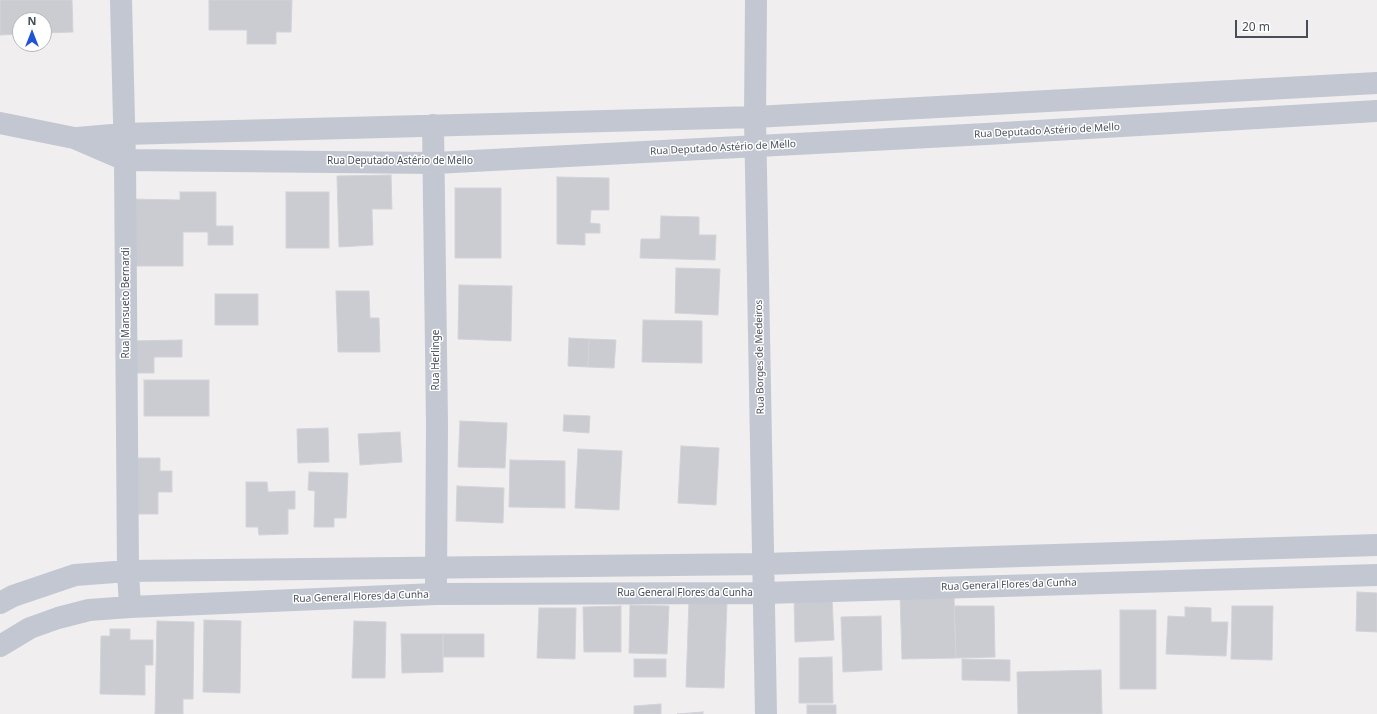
<!DOCTYPE html>
<meta charset="utf-8">
<style>
body{margin:0}
#map{position:relative;width:1377px;height:714px;overflow:hidden;background:#f0eeee;font-family:"Noto Sans",sans-serif}
canvas{display:block}
.north{position:absolute;left:12px;top:12px;width:40px;height:40px;box-sizing:border-box;background:#fff;border:1px solid #b5b8bd;border-radius:50%;rotate:0deg;font-size:11px;font-weight:700;line-height:16px;text-align:center;color:#474e5a}
.north::after{content:'';display:block;margin:auto;width:14px;height:18px;background:#2252d6;clip-path:polygon(50% 0,100% 100%,50% 72%,0 100%)}
.scale{position:absolute;left:1235px;top:20px;width:73px;height:18px;box-sizing:border-box;border:2px solid #474e5a;border-top:0;padding-left:5px;font-size:12px;line-height:14px;white-space:nowrap;color:#474e5a;-webkit-text-stroke:3px #fff;paint-order:stroke}
</style>
<div id="map">
<canvas width="1377" height="714"></canvas>
<div class="north">N</div>
<div class="scale">20 m</div>
</div>
<script>
const g = document.querySelector('canvas').getContext('2d');
g.lineJoin = 'round';
function fillPath(path, color) {
  g.fillStyle = color;
  g.fill(path, 'evenodd');
}
function toPath(rows) {
  const path = new Path2D();
  for (const r of rows) {
    path.moveTo(r[0], r[1]);
    for (let i = 2; i < r.length; i += 2) path.lineTo(r[i], r[i + 1]);
  }
  return path;
}
function stroke(path, color, width, dash) {
  g.strokeStyle = color;
  g.lineWidth = width;
  g.lineCap = dash ? 'butt' : 'round';
  g.setLineDash(dash || []);
  g.stroke(path);
}
function write(font, color, halo, rows, align = 'center') {
  g.font = font + ' "Noto Sans",sans-serif';
  g.lineWidth = 3;
  g.setLineDash([]);
  g.textBaseline = 'middle';
  g.strokeStyle = halo;
  g.fillStyle = color;
  for (const [text, x, y, turn = 0] of rows) {
    g.save();
    g.translate(x, y);
    g.rotate((+turn || 0) * Math.PI / 180);
    g.textAlign = isNaN(turn) ? turn : align;
    if (halo) g.strokeText(text, 0, 0);
    g.fillText(text, 0, 0);
    g.restore();
  }
}
const building = toPath([
 [0,0,72,0,73,32,44,33,44,20,20,20,20,34,0,35,0,0],
 [209,0,292,0,291,32,276,32,276,44,247,44,247,30,209,30,209,0],
 [391,175,392,209,372,209,373,245,339,247,337,176,391,175],
 [557,177,609,178,609,210,591,210,590,223,600,224,600,233,585,233,585,245,557,244,557,177],
 [455,188,501,188,501,258,455,258,455,188],
 [180,192,216,192,216,226,233,226,233,245,208,245,208,232,183,232,183,266,129,266,130,199,180,200,180,192],
 [286,192,329,192,329,248,286,248,286,192],
 [661,216,699,217,699,235,716,235,715,260,640,258,641,239,660,239,661,216],
 [676,268,720,269,718,315,675,313,676,268],
 [459,285,512,286,511,341,458,339,459,285],
 [336,291,369,291,370,318,379,318,380,352,338,352,336,291],
 [215,294,258,294,258,325,215,325,215,294],
 [643,320,702,321,702,363,642,362,643,320],
 [569,338,589,339,588,367,568,366,569,338],
 [589,339,616,340,614,368,588,367,589,339],
 [182,340,182,357,154,357,154,373,130,373,130,341,182,340],
 [144,380,209,380,209,416,144,416,144,380],
 [564,415,590,416,589,433,563,431,564,415],
 [460,421,507,423,505,468,458,467,460,421],
 [328,428,329,462,298,463,297,429,328,428],
 [400,432,402,462,360,465,358,434,400,432],
 [681,446,719,448,716,505,678,503,681,446],
 [578,449,622,451,619,510,575,508,578,449],
 [137,458,160,458,160,471,172,471,172,492,158,492,158,514,137,514,137,458],
 [510,460,565,461,565,508,509,507,510,460],
 [309,472,348,473,346,518,334,518,334,527,314,527,315,491,308,490,309,472],
 [246,482,267,482,268,492,295,491,295,509,288,509,288,534,259,535,258,527,246,527,246,482],
 [457,486,504,488,503,523,456,521,457,486],
 [1357,592,1377,593,1377,632,1356,631,1357,592],
 [954,595,956,658,902,659,900,596,954,595],
 [832,597,834,640,795,642,794,598,832,597],
 [689,600,727,601,724,688,686,687,689,600],
 [630,605,669,606,667,654,629,653,630,605],
 [621,606,621,652,584,652,583,607,621,606],
 [954,606,994,606,995,657,956,658,954,606],
 [1232,606,1273,606,1272,660,1231,659,1232,606],
 [1185,607,1211,608,1211,622,1228,622,1226,656,1166,654,1168,616,1185,617,1185,607],
 [539,608,576,608,575,659,537,658,539,608],
 [1120,610,1156,610,1156,689,1120,689,1120,610],
 [881,616,882,670,843,672,841,617,881,616],
 [204,620,241,621,240,693,203,692,204,620],
 [157,621,194,622,193,699,183,699,183,714,155,714,157,621],
 [354,621,386,622,385,678,352,678,354,621],
 [110,629,130,629,130,640,153,640,153,665,145,665,145,695,100,694,101,636,110,636,110,629],
 [401,634,443,634,443,672,402,673,401,634],
 [443,634,484,634,484,657,443,657,443,634],
 [832,657,833,703,799,703,799,658,832,657],
 [634,659,666,659,666,677,634,677,634,659],
 [962,659,1010,660,1010,681,962,680,962,659],
 [1101,670,1102,714,1018,714,1017,672,1101,670],
 [661,704,661,714,634,714,634,706,661,704],
 [807,705,836,705,836,714,807,714,807,705],
 [703,712,703,714,677,714,703,712]
]);
fillPath(building, '#cbccd2');
stroke(building, '#d2d3d9', 1);
stroke(toPath([
 [121,0,125,160,128,571,130,607],
 [756,0,755,117,766,714],
 [0,123,74,138,125,160,435,163,986,134,1377,111],
 [433,125,437,424,436,583],
 [77,138,124,134,755,117,1377,83],
 [0,603,13,596,75,575,128,571,764,564,1377,545],
 [0,646,30,628,58,618,89,610,130,607,436,594,765,593,1377,575]
]), '#c2c7d2', 22);
write('10px', '#474e5a', '#fff', [
 ["Rua Deputado Astério de Mello",1047,131,-3],
 ["Rua Deputado Astério de Mello",723,148,-3],
 ["Rua Deputado Astério de Mello",400,161],
 ["Rua Mansueto Bernardi",126,303,-90],
 ["Rua Borges de Medeiros",760,357,-91],
 ["Rua Herlinge",436,360,-90],
 ["Rua General Flores da Cunha",1009,585,-2],
 ["Rua General Flores da Cunha",685,593],
 ["Rua General Flores da Cunha",361,597,-2]
]);
</script>
